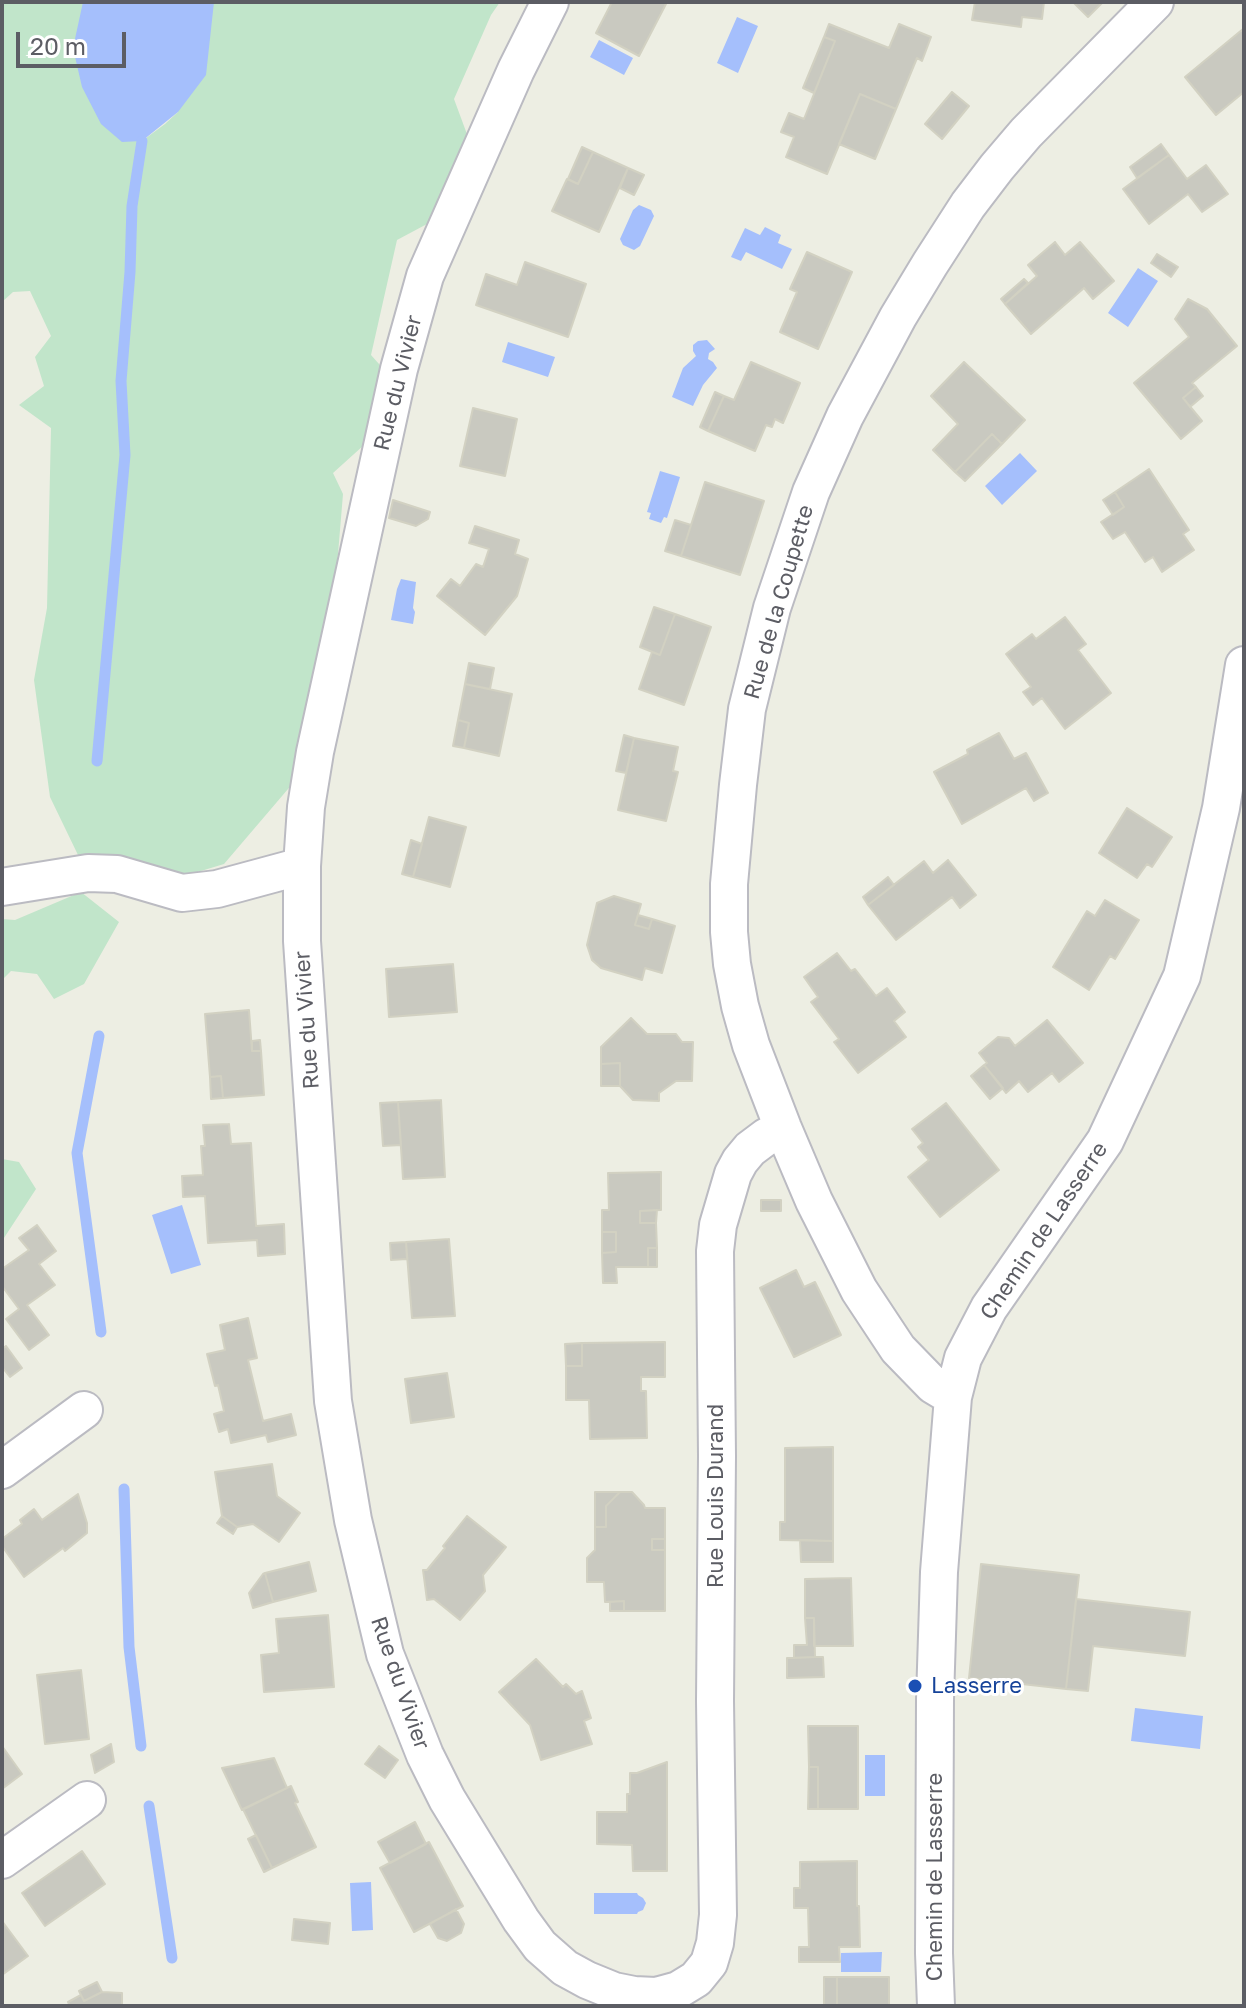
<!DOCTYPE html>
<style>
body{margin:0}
#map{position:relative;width:1246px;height:2008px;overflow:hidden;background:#edeee3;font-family:"Golos Text",sans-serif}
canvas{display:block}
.frame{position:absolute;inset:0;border:4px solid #5c5d64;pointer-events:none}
.scale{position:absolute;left:16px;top:32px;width:110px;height:36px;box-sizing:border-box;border:4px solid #5c5d64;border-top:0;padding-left:10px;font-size:24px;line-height:28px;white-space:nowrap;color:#5c5d64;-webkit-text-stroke:6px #fff;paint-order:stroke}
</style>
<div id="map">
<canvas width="1246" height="2008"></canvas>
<div class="frame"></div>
<div class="scale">20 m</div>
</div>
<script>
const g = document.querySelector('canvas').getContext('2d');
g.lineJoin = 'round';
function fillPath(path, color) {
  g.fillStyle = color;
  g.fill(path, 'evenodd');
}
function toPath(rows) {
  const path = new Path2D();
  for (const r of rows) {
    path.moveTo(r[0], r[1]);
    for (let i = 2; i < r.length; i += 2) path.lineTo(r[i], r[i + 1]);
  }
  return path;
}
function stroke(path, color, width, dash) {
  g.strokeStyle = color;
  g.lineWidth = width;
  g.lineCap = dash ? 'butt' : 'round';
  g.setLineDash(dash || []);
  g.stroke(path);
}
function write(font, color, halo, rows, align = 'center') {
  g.font = font + ' "Golos Text",sans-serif';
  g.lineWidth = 6;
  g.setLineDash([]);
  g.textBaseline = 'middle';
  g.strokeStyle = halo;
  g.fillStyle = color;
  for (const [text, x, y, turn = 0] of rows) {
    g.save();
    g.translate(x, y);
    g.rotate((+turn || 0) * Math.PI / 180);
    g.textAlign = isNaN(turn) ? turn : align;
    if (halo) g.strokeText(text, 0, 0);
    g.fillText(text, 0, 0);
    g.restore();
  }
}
fillPath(toPath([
 [2,2,99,2,142,141,165,124,178,112,182,2,500,2,491,15,454,99,471,145,442,216,397,240,371,355,387,373,364,445,333,473,343,494,336,578,294,782,224,864,181,877,122,860,78,855,50,797,34,680,47,608,51,428,19,405,44,386,35,357,51,336,30,291,13,292,2,302],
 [81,892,119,922,84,984,54,999,37,974,11,971,2,980,2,919,15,920],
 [2,1159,19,1162,36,1189,2,1241]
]), '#c1e5ca');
fillPath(toPath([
 [83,2,214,2,206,75,178,112,142,141,122,142,101,124,82,87,73,48],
 [737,17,758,26,738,73,717,63],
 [599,40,633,58,624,75,590,57],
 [639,205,651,210,654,216,640,246,634,250,623,245,620,239,633,210],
 [765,227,781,235,778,243,792,249,782,269,746,252,741,261,731,257,745,228,760,235],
 [1138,268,1158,281,1128,327,1108,313],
 [707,340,715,349,709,353,708,359,713,362,717,368,703,385,693,406,672,397,683,368,696,356,693,351,693,345,698,341],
 [508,342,555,357,548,377,502,362],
 [1020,453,1037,471,1002,505,985,486],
 [660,471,680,477,667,518,664,517,661,523,649,519,651,513,647,512],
 [401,579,416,582,413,608,415,612,413,624,391,620,397,589],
 [182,1205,201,1265,171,1274,152,1215],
 [1135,1708,1203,1716,1200,1749,1131,1741],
 [865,1755,885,1755,885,1796,865,1796],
 [371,1882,373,1930,352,1931,350,1883],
 [594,1893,637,1893,638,1895,643,1898,646,1903,643,1910,638,1912,637,1914,594,1914],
 [882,1952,881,1972,841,1972,841,1953]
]), '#a5bffc');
stroke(toPath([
 [97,761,125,455,121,381,130,272,132,206,142,141],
 [99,1036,77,1153,101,1332],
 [124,1489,129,1647,141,1746],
 [149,1806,172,1958]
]), '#a5bffc', 11);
const building = toPath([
 [612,2,667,2,639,56,596,33,612,2],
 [975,2,1044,2,1042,19,1022,17,1021,27,972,20,975,2],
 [1073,2,1103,2,1088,17,1073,2],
 [829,24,889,48,899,24,931,37,922,61,917,58,896,109,860,94,827,174,786,157,794,137,781,132,789,113,804,119,835,41,824,37,829,24],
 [1243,29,1244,92,1216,115,1185,77,1243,29],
 [824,37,835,41,814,93,803,88,824,37],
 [952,92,969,106,942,139,925,124,952,92],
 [860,94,896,109,875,159,839,144,860,94],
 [1161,144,1169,155,1137,178,1130,167,1161,144],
 [582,147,593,152,578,184,568,179,582,147],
 [593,152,628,168,599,232,552,211,567,179,578,184,593,152],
 [1169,155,1187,179,1206,165,1228,194,1202,212,1188,194,1149,224,1123,189,1169,155],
 [628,168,644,175,634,195,620,188,628,168],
 [1055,242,1065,255,1080,242,1114,281,1093,299,1084,288,1031,334,1005,304,1037,276,1028,265,1055,242],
 [807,252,852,272,818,349,780,332,797,292,790,289,807,252],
 [1157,254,1178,267,1171,277,1151,263,1157,254],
 [525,262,586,284,568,337,476,305,486,274,517,285,525,262],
 [1024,279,1028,283,1005,304,1001,299,1024,279],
 [1188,299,1207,309,1237,346,1192,383,1196,387,1183,398,1202,421,1181,439,1134,383,1189,337,1175,319,1188,299],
 [751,362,800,383,783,423,775,419,772,427,766,425,755,451,708,431,724,396,734,400,751,362],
 [964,362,1025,420,1002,444,992,434,955,472,933,450,958,424,931,396,964,362],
 [1196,387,1203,396,1190,407,1183,398,1196,387],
 [715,392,724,396,708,431,700,427,715,392],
 [473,408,517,419,505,476,460,466,473,408],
 [992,434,1002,444,965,481,955,472,992,434],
 [1149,469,1189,530,1183,534,1194,550,1162,572,1153,557,1145,562,1125,532,1113,539,1101,522,1124,507,1115,492,1149,469],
 [705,482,764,501,740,575,681,556,705,482],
 [1115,492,1124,507,1113,515,1103,500,1115,492],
 [393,500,430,512,428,519,416,526,389,518,393,500],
 [675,520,691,525,681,556,665,551,675,520],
 [475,526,519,540,515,554,528,559,517,596,485,635,437,596,451,579,460,586,476,564,483,567,489,549,469,543,475,526],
 [654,607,675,614,660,655,640,647,654,607],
 [675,614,711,627,684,705,639,689,652,652,660,655,675,614],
 [1065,617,1086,644,1078,650,1111,693,1065,729,1042,698,1033,705,1023,692,1031,687,1006,654,1032,634,1036,639,1065,617],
 [469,663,494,668,490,689,465,684,469,663],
 [465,684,512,694,499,756,464,748,469,723,458,720,465,684],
 [458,720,469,723,464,748,453,746,458,720],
 [999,733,1014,759,1026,753,1048,793,1034,801,1026,788,962,824,934,772,968,754,967,750,999,733],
 [624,735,634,738,626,773,616,771,624,735],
 [634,738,678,747,673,771,678,772,666,821,618,810,634,738],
 [1127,808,1172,837,1152,867,1147,864,1137,878,1099,853,1127,808],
 [429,817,466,827,450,887,413,877,429,817],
 [411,840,422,844,413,877,402,874,411,840],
 [948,860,976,895,960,908,952,897,896,940,868,905,924,861,933,873,948,860],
 [888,877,894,885,868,905,863,897,888,877],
 [614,896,641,904,635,925,649,929,652,919,675,926,662,973,645,968,642,980,601,968,592,960,587,945,597,903,614,896],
 [1105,900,1139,920,1115,959,1110,956,1089,990,1053,967,1087,911,1095,916,1105,900],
 [638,915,652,919,649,929,635,925,638,915],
 [837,953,851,971,855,969,876,996,887,988,905,1012,894,1021,906,1037,858,1073,834,1042,839,1039,811,1002,818,997,804,977,837,953],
 [453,964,457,1012,389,1017,386,969,453,964],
 [249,1010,252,1051,261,1051,264,1095,223,1098,221,1076,210,1077,205,1014,249,1010],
 [631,1018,647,1034,676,1034,682,1042,693,1042,692,1081,676,1081,659,1093,659,1101,633,1100,620,1086,620,1063,601,1064,601,1047,631,1018],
 [1047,1020,1083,1063,1059,1082,1052,1073,1028,1092,1019,1081,1006,1093,984,1065,987,1063,979,1053,998,1037,1009,1038,1015,1046,1047,1020],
 [260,1040,261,1051,252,1051,252,1041,260,1040],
 [620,1063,620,1086,601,1086,601,1064,620,1063],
 [984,1065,1003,1088,990,1099,971,1076,984,1065],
 [221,1076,223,1098,211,1099,210,1077,221,1076],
 [441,1100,445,1177,403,1179,398,1102,441,1100],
 [398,1102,401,1145,383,1146,380,1103,398,1102],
 [946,1103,999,1170,940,1217,908,1177,929,1160,918,1147,923,1143,912,1129,946,1103],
 [229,1124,231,1144,251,1143,256,1226,284,1224,285,1254,258,1256,257,1240,208,1243,205,1196,183,1197,182,1176,203,1175,201,1146,205,1146,203,1125,229,1124],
 [661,1172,661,1210,640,1211,640,1223,656,1223,657,1248,648,1248,648,1267,616,1267,617,1283,603,1283,602,1253,616,1252,616,1232,602,1232,602,1210,609,1210,608,1173,661,1172],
 [761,1200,781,1200,781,1211,761,1211,761,1200],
 [657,1210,656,1223,640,1223,640,1211,657,1210],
 [37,1225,56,1251,39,1264,55,1285,27,1305,49,1335,29,1350,6,1319,19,1309,2,1286,2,1269,29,1250,19,1238,37,1225],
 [602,1232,616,1232,616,1252,602,1253,602,1232],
 [449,1239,455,1316,412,1318,406,1242,449,1239],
 [406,1242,407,1259,391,1260,390,1243,406,1242],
 [648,1248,657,1248,657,1267,648,1267,648,1248],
 [796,1270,804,1287,815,1282,841,1335,794,1357,760,1288,796,1270],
 [248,1318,257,1358,248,1360,263,1421,291,1414,296,1435,268,1442,266,1435,231,1443,228,1429,219,1432,214,1414,224,1411,218,1385,215,1386,207,1354,225,1350,220,1325,248,1318],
 [665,1342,665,1377,641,1377,641,1391,646,1391,647,1438,590,1439,589,1400,566,1400,566,1366,582,1366,582,1343,665,1342],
 [582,1343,582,1366,566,1366,565,1344,582,1343],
 [6,1346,22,1368,10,1377,2,1367,2,1349,6,1346],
 [447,1373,454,1417,411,1423,405,1379,447,1373],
 [833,1447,833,1541,780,1540,780,1522,785,1522,785,1448,833,1447],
 [272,1464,277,1496,300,1513,279,1542,253,1524,237,1527,222,1516,215,1472,272,1464],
 [595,1492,620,1492,606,1506,606,1527,595,1527,595,1492],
 [620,1492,632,1492,644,1505,645,1508,665,1508,665,1539,652,1539,652,1550,665,1550,665,1611,624,1611,624,1601,605,1602,604,1582,587,1582,587,1558,595,1550,595,1527,606,1527,606,1506,620,1492],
 [78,1494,87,1523,87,1533,65,1551,63,1548,24,1577,2,1546,2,1539,22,1524,20,1520,34,1509,42,1520,78,1494],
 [222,1516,237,1527,233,1534,217,1523,222,1516],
 [467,1516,506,1547,483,1575,485,1591,460,1620,434,1599,427,1600,423,1570,427,1570,445,1548,443,1546,467,1516],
 [652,1539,665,1539,665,1550,652,1550,652,1539],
 [800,1540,833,1541,833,1562,801,1562,800,1540],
 [309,1562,316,1591,273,1602,265,1573,309,1562],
 [981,1564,1079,1575,1066,1689,969,1678,981,1564],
 [265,1573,273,1602,253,1608,249,1593,263,1574,265,1573],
 [851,1578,853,1646,814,1646,814,1618,805,1618,805,1579,851,1578],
 [1076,1599,1190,1612,1185,1656,1093,1646,1088,1691,1066,1689,1076,1599],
 [624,1601,624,1611,610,1611,610,1602,624,1601],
 [328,1615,334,1687,264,1692,261,1655,279,1653,276,1619,328,1615],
 [805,1618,814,1618,815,1657,794,1658,794,1645,807,1645,805,1618],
 [815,1657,823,1657,824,1677,787,1678,787,1658,815,1657],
 [536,1659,563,1687,566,1684,576,1694,582,1691,591,1718,584,1721,592,1744,541,1760,530,1725,499,1692,536,1659],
 [81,1670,89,1739,45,1744,37,1675,81,1670],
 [808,1726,858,1726,858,1809,818,1809,818,1767,809,1767,808,1726],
 [111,1744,114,1762,95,1773,91,1755,111,1744],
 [2,1746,22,1774,2,1789,2,1746],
 [379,1746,398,1760,385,1778,365,1764,379,1746],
 [274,1758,287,1788,242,1810,222,1768,274,1758],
 [667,1762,667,1871,633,1871,632,1845,597,1844,597,1812,627,1812,627,1794,630,1794,630,1773,637,1773,667,1762],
 [809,1767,818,1767,818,1809,808,1809,809,1767],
 [291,1786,298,1802,295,1803,316,1847,272,1868,243,1809,291,1786],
 [415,1822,426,1844,390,1863,378,1842,415,1822],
 [256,1835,272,1868,264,1872,248,1839,256,1835],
 [429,1842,463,1906,414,1932,380,1868,429,1842],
 [82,1851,105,1884,45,1926,22,1893,82,1851],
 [857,1861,857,1906,859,1906,860,1947,839,1947,840,1962,799,1962,799,1947,809,1947,808,1908,794,1908,794,1888,800,1888,800,1862,857,1861],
 [456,1909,464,1924,461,1933,447,1941,438,1938,430,1924,456,1909],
 [294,1919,330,1923,328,1944,292,1940,294,1919],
 [2,1921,28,1956,2,1975,2,1921],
 [824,1977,837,1977,837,2006,824,2006,824,1977],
 [837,1977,889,1977,889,2006,837,2006,837,1977],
 [97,1982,102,1992,84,2001,79,1991,97,1982],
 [102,1992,122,1993,122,2006,70,2006,68,2002,81,1995,84,2001,102,1992]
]);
fillPath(building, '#c9c9c0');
stroke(building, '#d2d1c2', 2);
const minor = toPath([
 [550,2,516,70,425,276,399,369,315,752,306,807,302,866,302,941,333,1401,353,1520,385,1654,425,1755,447,1799,521,1920,540,1946,565,1968,587,1980,614,1991,634,1995,656,1996,678,1990,696,1979,709,1963,715,1943,718,1915,715,1701,717,1456,715,1251,718,1225,733,1174,740,1161,750,1149,766,1137,783,1128],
 [2,887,88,873,117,874,182,893,217,889,302,866],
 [953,1397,933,1385,898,1349,859,1290,814,1201,783,1128,751,1045,740,1006,732,964,729,932,729,884,738,785,747,709,772,608,811,492,845,416,898,317,930,264,968,205,997,167,1026,133,1155,2],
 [2,1470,84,1410],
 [2,1860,87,1800],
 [936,2006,934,1953,935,1699,939,1572,953,1397,963,1358,989,1308,1105,1141,1182,976,1221,808,1244,665]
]);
stroke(minor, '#bbbbc2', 40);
stroke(minor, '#fff', 36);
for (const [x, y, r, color] of [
 [915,1686,8,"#1a4fb4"]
]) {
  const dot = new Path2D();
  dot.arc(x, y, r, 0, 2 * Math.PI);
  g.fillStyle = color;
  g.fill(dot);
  stroke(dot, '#fff', 3);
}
write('22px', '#5c5d64', '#fff', [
 ["Rue du Vivier",398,383,-76],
 ["Rue de la Coupette",779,602,-74],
 ["Rue du Vivier",307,1020,-94],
 ["Chemin de Lasserre",1044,1231,-56],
 ["Rue Louis Durand",716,1496,-90],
 ["Rue du Vivier",400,1683,71],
 ["Chemin de Lasserre",935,1877,-90]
]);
write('22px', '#164399', '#fff', [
 ["Lasserre",931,1686]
], 'left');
</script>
